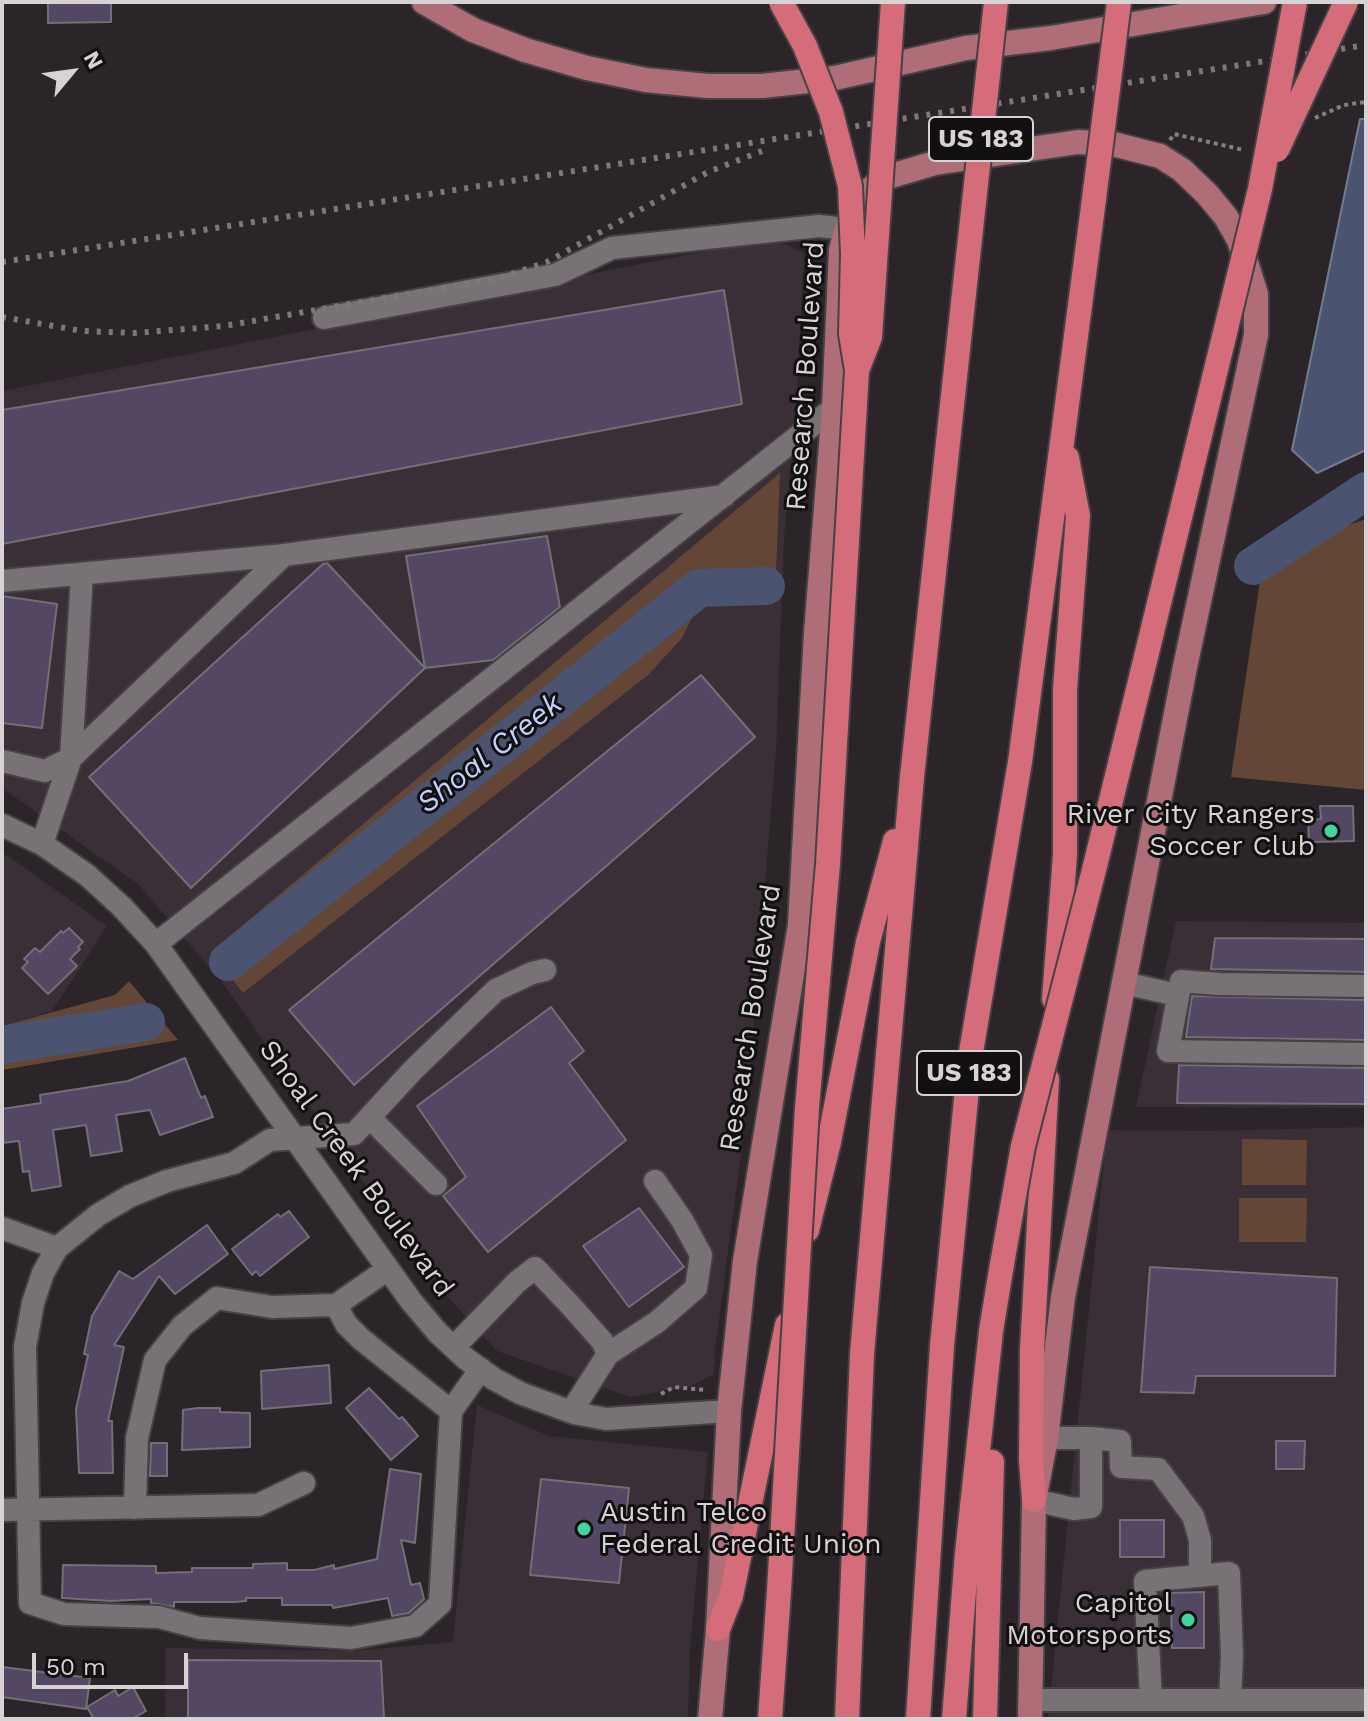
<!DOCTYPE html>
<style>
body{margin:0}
#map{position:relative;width:1368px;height:1721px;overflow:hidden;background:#2b2529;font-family:"Work Sans",sans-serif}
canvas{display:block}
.frame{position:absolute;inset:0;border:4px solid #d7d3d5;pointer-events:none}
.north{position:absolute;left:32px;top:32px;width:80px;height:80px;-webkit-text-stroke:6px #120f11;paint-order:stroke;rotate:61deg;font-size:22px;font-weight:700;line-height:32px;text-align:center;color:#d7d3d5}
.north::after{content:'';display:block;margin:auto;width:28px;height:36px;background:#d7d3d5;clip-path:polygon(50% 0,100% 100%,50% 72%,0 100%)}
.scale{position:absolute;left:32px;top:1653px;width:156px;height:36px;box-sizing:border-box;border:4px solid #d7d3d5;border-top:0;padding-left:10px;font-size:24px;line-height:28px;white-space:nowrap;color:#d7d3d5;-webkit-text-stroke:6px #120f11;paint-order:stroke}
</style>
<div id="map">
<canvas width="1368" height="1721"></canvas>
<div class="frame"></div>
<div class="north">N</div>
<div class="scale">50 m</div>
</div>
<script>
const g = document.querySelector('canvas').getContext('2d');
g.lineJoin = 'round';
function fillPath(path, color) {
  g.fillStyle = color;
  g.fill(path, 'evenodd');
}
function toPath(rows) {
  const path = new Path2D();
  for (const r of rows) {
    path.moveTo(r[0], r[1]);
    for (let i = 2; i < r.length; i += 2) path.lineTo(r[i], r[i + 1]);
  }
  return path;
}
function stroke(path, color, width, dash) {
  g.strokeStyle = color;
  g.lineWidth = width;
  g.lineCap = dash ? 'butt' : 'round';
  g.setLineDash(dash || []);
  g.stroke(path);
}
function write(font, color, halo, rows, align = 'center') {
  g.font = font + ' "Work Sans",sans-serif';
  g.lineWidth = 6;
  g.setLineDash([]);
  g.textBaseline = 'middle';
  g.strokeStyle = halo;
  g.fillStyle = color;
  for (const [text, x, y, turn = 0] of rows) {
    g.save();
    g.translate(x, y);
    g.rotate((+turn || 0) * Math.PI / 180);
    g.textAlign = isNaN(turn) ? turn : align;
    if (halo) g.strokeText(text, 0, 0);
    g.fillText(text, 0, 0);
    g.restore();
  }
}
fillPath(toPath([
 [772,238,804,253,797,388,784,539,776,750,746,1116,715,1350,714,1374,691,1386,630,1397,497,1351,432,1279,222,982,138,884,2,788,2,391],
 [2,852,107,926,52,1011,2,1026],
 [1176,921,1366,923,1366,1108,1136,1107],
 [1366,1127,1366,1719,1048,1719,1107,1130,1210,1131],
 [477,1405,549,1436,708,1452,690,1648,688,1719,165,1719,165,1648,351,1651,453,1642]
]), '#3a2f36');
fillPath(toPath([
 [780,473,775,597,719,594,700,601,682,638,648,675,243,993,211,952],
 [1366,519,1366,790,1231,777,1264,554],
 [129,981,178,1040,2,1070,2,1026,115,995],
 [1242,1139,1307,1140,1306,1185,1242,1185],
 [1239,1198,1307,1198,1306,1242,1239,1242]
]), '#634636');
const water = toPath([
 [1360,119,1366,119,1366,450,1317,473,1292,450,1360,119]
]);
fillPath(water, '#4a5471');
stroke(water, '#747a8f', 2);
stroke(toPath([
 [1253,566,1366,491],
 [228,962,699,588,766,586],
 [2,1045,146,1022]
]), '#4a5471', 38);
const building = toPath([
 [48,2,111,2,111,22,48,23,48,2],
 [724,290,742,404,2,544,2,410,724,290],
 [547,536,560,607,493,660,425,668,406,556,547,536],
 [327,563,425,668,191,888,89,777,323,564,327,563],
 [2,596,57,604,42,728,2,723,2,596],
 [701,675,755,737,354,1085,289,1010,701,675],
 [1320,806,1353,806,1354,841,1309,842,1308,820,1321,819,1320,806],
 [69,928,83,942,78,947,80,949,70,959,77,966,48,994,22,968,28,962,24,959,35,948,40,952,61,931,63,933,69,928],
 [1215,938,1366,939,1366,972,1211,969,1215,938],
 [1192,996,1366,1000,1366,1040,1186,1037,1192,996],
 [551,1007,584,1051,569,1063,626,1140,488,1252,443,1196,466,1177,417,1106,551,1007],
 [185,1058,201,1098,205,1096,213,1117,160,1135,150,1110,116,1115,122,1151,91,1156,86,1125,53,1130,61,1186,32,1191,29,1171,23,1172,19,1141,2,1143,2,1109,41,1103,40,1095,128,1081,185,1058],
 [1179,1065,1366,1068,1366,1104,1177,1103,1179,1065],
 [639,1208,684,1267,629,1307,583,1246,639,1208],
 [289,1211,309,1237,260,1276,256,1271,252,1275,232,1249,278,1214,280,1217,289,1211],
 [207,1225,228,1254,175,1294,159,1276,114,1345,124,1347,108,1421,112,1421,113,1473,79,1473,76,1409,88,1355,84,1354,92,1316,119,1271,133,1279,207,1225],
 [1150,1267,1337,1278,1335,1376,1196,1376,1194,1393,1141,1392,1150,1267],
 [329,1365,331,1403,262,1409,261,1371,329,1365],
 [369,1388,399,1419,402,1417,418,1436,391,1460,346,1408,369,1388],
 [198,1408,220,1408,220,1412,250,1413,250,1447,182,1450,183,1410,198,1408],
 [1276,1441,1305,1441,1304,1469,1276,1469,1276,1441],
 [151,1443,167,1443,167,1476,150,1476,151,1443],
 [390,1469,421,1474,415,1543,401,1540,411,1585,420,1583,424,1599,409,1613,392,1616,388,1598,333,1608,332,1605,282,1605,282,1598,246,1598,246,1601,235,1602,174,1602,174,1607,151,1603,151,1599,111,1601,62,1598,63,1565,156,1566,156,1573,192,1572,192,1568,253,1568,253,1564,287,1563,287,1570,314,1570,334,1565,334,1569,377,1559,390,1469],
 [541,1479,629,1488,619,1583,530,1575,541,1479],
 [1120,1520,1164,1520,1164,1557,1120,1557,1120,1520],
 [1204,1592,1204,1648,1172,1648,1171,1593,1204,1592],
 [188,1660,381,1661,384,1719,188,1719,188,1660],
 [2,1667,90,1678,86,1709,2,1697,2,1667],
 [133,1687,146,1711,132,1719,94,1719,87,1707,115,1690,118,1696,133,1687]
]);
fillPath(building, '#534763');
stroke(building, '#726f76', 2);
const minor = toPath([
 [324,318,555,275,612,248,819,226,847,229],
 [2,581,284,555],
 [2,761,45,771,71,758,82,574],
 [2,825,42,844,87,875,122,907,156,944,411,1301,438,1333,465,1358,494,1379,520,1393,574,1413,606,1419,729,1411],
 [42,844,71,758,284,555,724,496],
 [156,944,834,408],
 [1124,983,1177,995],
 [1366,986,1219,984,1181,981,1168,1051,1366,1054],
 [370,1118,436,1184],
 [2,1228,57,1248],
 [336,1305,346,1324,361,1339,451,1411],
 [454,1347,517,1282,535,1268,571,1306,602,1341,608,1354,571,1412],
 [608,1354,657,1322,696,1288,701,1255,682,1220,655,1181],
 [481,1369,451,1411,440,1604,415,1626,351,1638,200,1628,159,1617,64,1614,30,1603,25,1347,33,1303,43,1273,57,1248,98,1215,130,1196,167,1181,234,1163,270,1140,354,1134,414,1069,496,990,532,973,545,970],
 [1091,1438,1120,1441,1121,1467,1158,1469,1193,1516,1200,1540,1200,1576],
 [1034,1500,1074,1509,1091,1507,1091,1438,1046,1438],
 [135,1508,137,1438,155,1360,182,1326,217,1298,272,1307,336,1305,388,1269],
 [2,1510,258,1505,304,1483],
 [1031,1700,1366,1700],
 [1151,1700,1145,1581,1229,1573,1232,1656,1230,1700]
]);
const major = toPath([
 [424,2,473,30,525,50,587,68,646,80,708,86,762,86,835,78,966,48,1051,38,1264,2],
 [710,1719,718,1629,729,1411,745,1261,800,925,816,633,834,408,841,250,854,203,884,178,935,163,1078,142,1113,144,1160,156,1182,170,1207,194,1226,217,1239,240,1256,294,1256,335,1185,667,1063,1297,1046,1438,1034,1500,1030,1719]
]);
const highway = toPath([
 [1054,999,1065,855,1065,689,1078,516,1067,458],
 [807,1230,829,1142,868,942,895,841],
 [1034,1500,1031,1460,1032,1350,1047,1079],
 [718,1629,731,1596,787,1325],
 [770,1719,779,1591],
 [847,1719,862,1354,912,777,966,275],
 [918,1719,942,1346,970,1058,1020,762,1094,199],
 [954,1719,967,1553,991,1331,1002,1264],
 [985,1719,992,1462]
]);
stroke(minor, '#464145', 26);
stroke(major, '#464145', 28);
stroke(highway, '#464145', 28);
stroke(toPath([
 [1315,118,1344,105,1366,102],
 [1170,140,1174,134,1244,150],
 [661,1394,674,1387,705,1390]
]), '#847f82', 4, [4, 4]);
stroke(minor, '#787175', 22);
stroke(major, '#af6e77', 24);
stroke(highway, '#d46c79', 24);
stroke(toPath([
 [2,262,1366,45],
 [2,317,82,331,135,333,224,326,500,278,547,262,708,172,762,151]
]), '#7d777b', 6, [4, 8]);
const highwayBridge = toPath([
 [1277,150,1346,2],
 [1094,199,1119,2],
 [966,275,996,2],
 [858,368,870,337,893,2],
 [1002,1264,1023,1146,1095,866,1260,189,1295,2],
 [779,1591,807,1108,828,864,857,370,851,334,853,254,850,186,831,112,805,46,781,2]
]);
stroke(highwayBridge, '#464145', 28, []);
stroke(highwayBridge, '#d46c79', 24);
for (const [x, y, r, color] of [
 [1331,831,8,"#42d4a1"],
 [584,1529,8,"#42d4a1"],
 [1188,1620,8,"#42d4a1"]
]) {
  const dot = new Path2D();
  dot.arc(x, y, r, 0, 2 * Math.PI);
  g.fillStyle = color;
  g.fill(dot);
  stroke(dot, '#120f11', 3);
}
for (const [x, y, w] of [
 [981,139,104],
 [969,1073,104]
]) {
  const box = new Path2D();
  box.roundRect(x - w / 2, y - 22, w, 44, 6);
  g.fillStyle = '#120f11';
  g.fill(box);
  stroke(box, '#d7d3d5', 2);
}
write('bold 26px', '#d7d3d5', null, [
 ["US 183",981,139],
 ["US 183",969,1073]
]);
write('28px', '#d7d3d5', '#120f11', [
 ["Research Boulevard",806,376,-86],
 ["Research Boulevard",751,1018,-81],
 ["Shoal Creek Boulevard",356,1169,54]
]);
write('28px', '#d7d3d5', '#120f11', [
 ["River City Rangers",1315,815],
 ["Soccer Club",1315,847],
 ["Austin Telco",600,1513,"left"],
 ["Federal Credit Union",600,1545,"left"],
 ["Capitol",1172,1604],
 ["Motorsports",1172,1636]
], 'right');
write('italic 30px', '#c2d2fd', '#120f11', [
 ["Shoal Creek",490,754,-38]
]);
</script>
